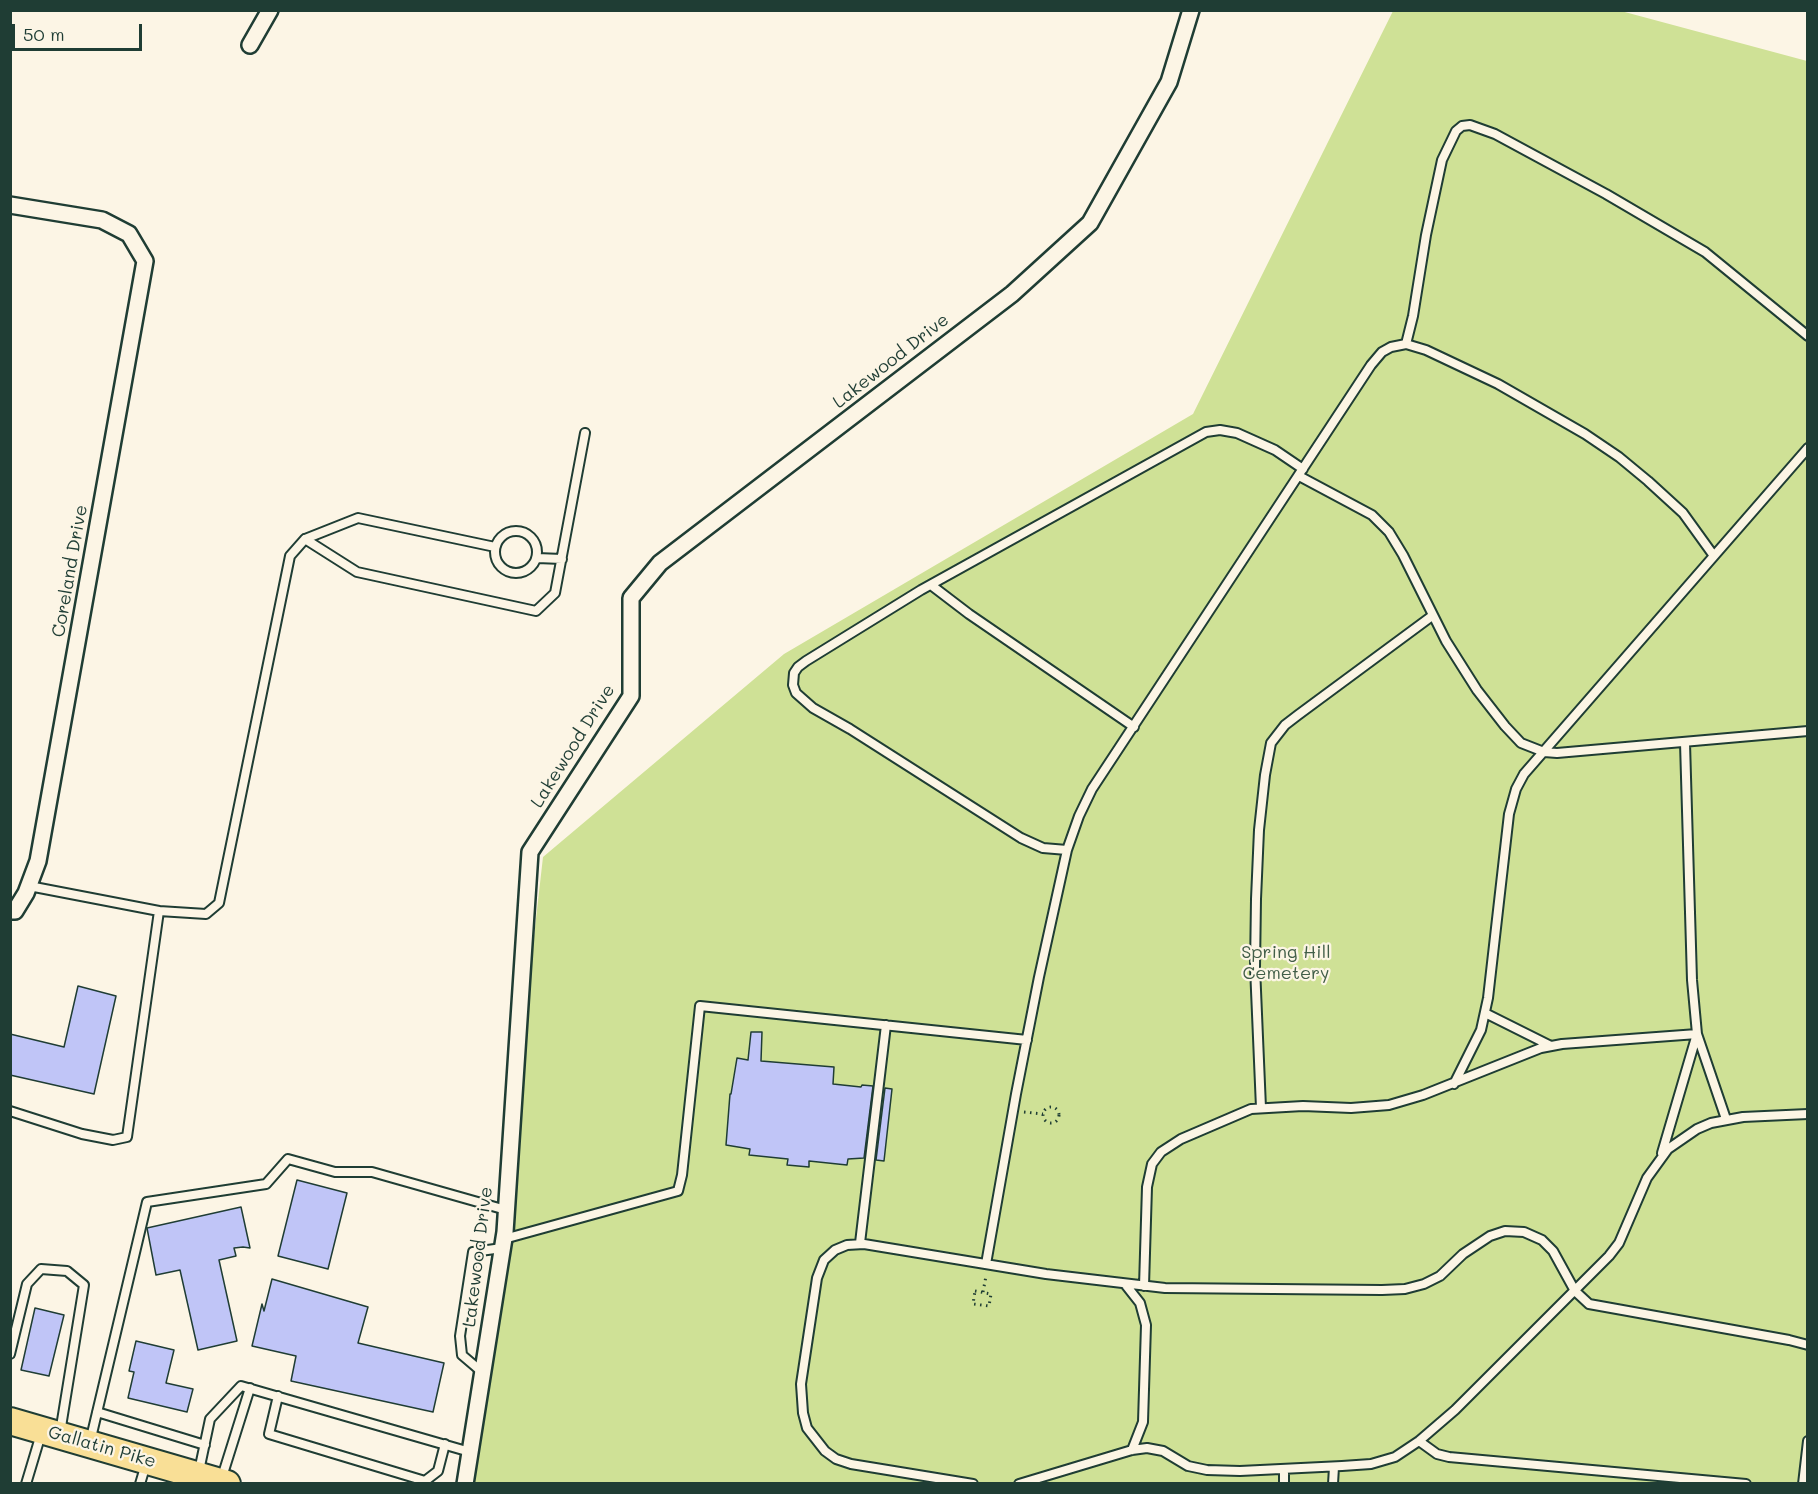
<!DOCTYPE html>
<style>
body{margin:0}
#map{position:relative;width:1818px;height:1494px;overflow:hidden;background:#fcf5e5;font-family:Mali,sans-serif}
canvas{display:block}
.frame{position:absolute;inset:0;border:12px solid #1f3d34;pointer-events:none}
.scale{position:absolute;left:12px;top:24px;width:130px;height:27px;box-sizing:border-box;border:3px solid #1f3d34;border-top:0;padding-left:8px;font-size:18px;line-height:21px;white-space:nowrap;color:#1f3d34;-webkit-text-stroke:4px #fcf5e5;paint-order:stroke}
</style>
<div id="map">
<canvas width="1818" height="1494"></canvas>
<div class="frame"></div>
<div class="scale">50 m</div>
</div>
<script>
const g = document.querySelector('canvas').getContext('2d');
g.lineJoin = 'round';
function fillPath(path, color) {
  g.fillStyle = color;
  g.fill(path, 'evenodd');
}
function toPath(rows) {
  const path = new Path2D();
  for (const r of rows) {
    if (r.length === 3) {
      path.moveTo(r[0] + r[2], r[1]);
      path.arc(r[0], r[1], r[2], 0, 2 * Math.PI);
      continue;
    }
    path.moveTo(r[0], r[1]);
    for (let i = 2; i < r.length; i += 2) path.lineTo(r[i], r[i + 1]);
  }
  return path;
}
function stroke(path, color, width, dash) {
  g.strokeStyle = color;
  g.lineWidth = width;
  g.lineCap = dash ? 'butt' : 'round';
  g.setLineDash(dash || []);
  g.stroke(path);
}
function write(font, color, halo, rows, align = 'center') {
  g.font = font + ' Mali,sans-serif';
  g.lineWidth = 4.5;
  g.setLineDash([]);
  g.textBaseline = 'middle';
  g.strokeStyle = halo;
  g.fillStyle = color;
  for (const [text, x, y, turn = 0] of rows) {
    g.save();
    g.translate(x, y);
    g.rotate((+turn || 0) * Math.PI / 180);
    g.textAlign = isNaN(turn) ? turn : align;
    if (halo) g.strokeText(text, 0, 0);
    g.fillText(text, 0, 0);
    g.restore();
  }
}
fillPath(toPath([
 [1393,11,1621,11,1807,61,1807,1483,472,1484,543,857,784,654,1193,414]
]), '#cfe196');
const building = toPath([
 [78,986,116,996,94,1094,10,1075,10,1034,64,1047,78,986],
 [751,1032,762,1032,761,1061,834,1067,833,1084,861,1087,862,1085,873,1086,864,1158,848,1159,847,1165,809,1161,809,1167,787,1165,788,1159,749,1155,750,1149,726,1145,730,1094,731,1094,737,1058,748,1060,751,1032],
 [885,1088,892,1089,884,1161,876,1160,885,1088],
 [297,1180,347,1193,328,1269,278,1256,297,1180],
 [241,1207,250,1248,243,1247,234,1248,236,1256,219,1260,237,1341,198,1350,180,1270,156,1275,147,1228,241,1207],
 [272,1279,368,1307,358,1343,444,1363,433,1412,291,1381,296,1356,252,1346,262,1304,264,1311,272,1279],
 [35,1308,64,1315,49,1376,21,1370,35,1308],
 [136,1341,174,1350,166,1383,193,1389,187,1412,128,1398,134,1372,129,1371,136,1341]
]);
fillPath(building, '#c0c5f7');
stroke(building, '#1f3d34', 1.5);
const lane = toPath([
 [1406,344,1413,316,1426,235,1442,160,1456,131,1462,126,1470,125,1495,134,1606,194,1705,252,1808,336],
 [1299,476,1372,515,1389,532,1403,555,1446,641,1477,690,1505,726,1521,743,1544,752,1557,753,1808,731],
 [516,552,21],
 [305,539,358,518,495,547],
 [537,558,562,559],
 [931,585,969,614,1134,727],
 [1685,743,1692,980,1697,1034,1726,1119],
 [1067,850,1043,848,1021,838,850,729,813,708,796,693,793,685,794,673,798,667,806,661,921,590,1206,432,1220,430,1237,433,1275,450,1303,469],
 [159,911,206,914,219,903,290,556,305,539,357,572,536,611,555,593,585,433],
 [1485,1013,1551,1046],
 [1454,1084,1481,1030,1488,998,1509,814,1516,789,1524,774,1808,448],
 [1261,1108,1255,967,1256,899,1259,830,1265,775,1271,743,1285,725,1298,715,1432,616],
 [10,1111,82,1134,113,1140,127,1137,159,911,29,886],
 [504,1239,678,1191,682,1175,700,1006,1027,1040],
 [860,1243,886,1025],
 [986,1264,1016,1094,1039,977,1067,850,1079,816,1092,789,1371,365,1382,352,1391,347,1406,344,1426,350,1498,384,1585,434,1619,457,1648,481,1683,513,1714,556],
 [1125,1284,1140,1303,1146,1325,1143,1422,1132,1450],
 [1144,1286,1147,1187,1152,1164,1161,1152,1181,1139,1251,1109,1303,1106,1351,1108,1389,1105,1423,1095,1541,1048,1562,1044,1697,1034,1662,1153],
 [10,1354,27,1284,41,1269,67,1271,84,1285,60,1433],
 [482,1372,462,1355,460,1336,473,1252,502,1248],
 [278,1396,269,1434,425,1481,438,1471,445,1444],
 [97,1412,205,1445],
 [1419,1441,1437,1454,1449,1457,1746,1484],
 [90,1442,147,1202,266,1184,288,1159,335,1172,372,1172,506,1210],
 [199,1471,210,1419,241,1386,470,1452],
 [222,1477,250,1388],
 [26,1484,41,1434],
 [140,1484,146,1464],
 [973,1484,851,1464,836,1459,825,1451,807,1428,803,1413,801,1384,817,1278,824,1260,835,1250,847,1245,864,1244,1046,1274,1165,1288,1382,1290,1405,1289,1424,1284,1440,1276,1463,1254,1490,1236,1505,1231,1524,1232,1542,1240,1553,1251,1575,1291,1589,1304,1789,1340,1808,1345],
 [1019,1484,1132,1450,1147,1448,1163,1451,1188,1466,1207,1470,1240,1471,1342,1466,1371,1464,1395,1457,1419,1441,1455,1410,1609,1256,1619,1243,1647,1178,1668,1149,1697,1129,1711,1123,1743,1117,1808,1114],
 [1284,1484,1284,1469],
 [1333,1484,1334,1467],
 [1803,1484,1808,1441]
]);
const street = toPath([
 [250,45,270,10],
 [10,205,102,220,129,234,145,261,38,861,26,893,15,911,10,911],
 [465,1484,505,1232,530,852,631,696,631,598,660,563,1012,294,1090,223,1169,82,1191,10]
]);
const primary = toPath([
 [10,1421,227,1484]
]);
stroke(lane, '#1f3d34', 12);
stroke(street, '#1f3d34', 20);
stroke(primary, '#1f3d34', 30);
stroke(toPath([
 [1051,1115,8],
 [1024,1112,1043,1114],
 [975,1291,991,1294,989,1306,973,1304,975,1291],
 [983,1292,986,1276]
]), '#1f3d34', 3, [1.5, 4.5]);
stroke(lane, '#fcf5e5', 8);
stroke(street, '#fcf5e5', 15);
stroke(primary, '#f9df96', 26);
write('18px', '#1f3d34', '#fcf5e5', [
 ["Lakewood Drive",891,361,-38],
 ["Coreland Drive",70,571,-80],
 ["Lakewood Drive",573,746,-58],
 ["Lakewood Drive",478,1257,-83],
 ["Gallatin Pike",102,1447,16]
]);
write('18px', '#425e48', '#fcf5e5', [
 ["Spring Hill",1286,952],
 ["Cemetery",1286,973]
]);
</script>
